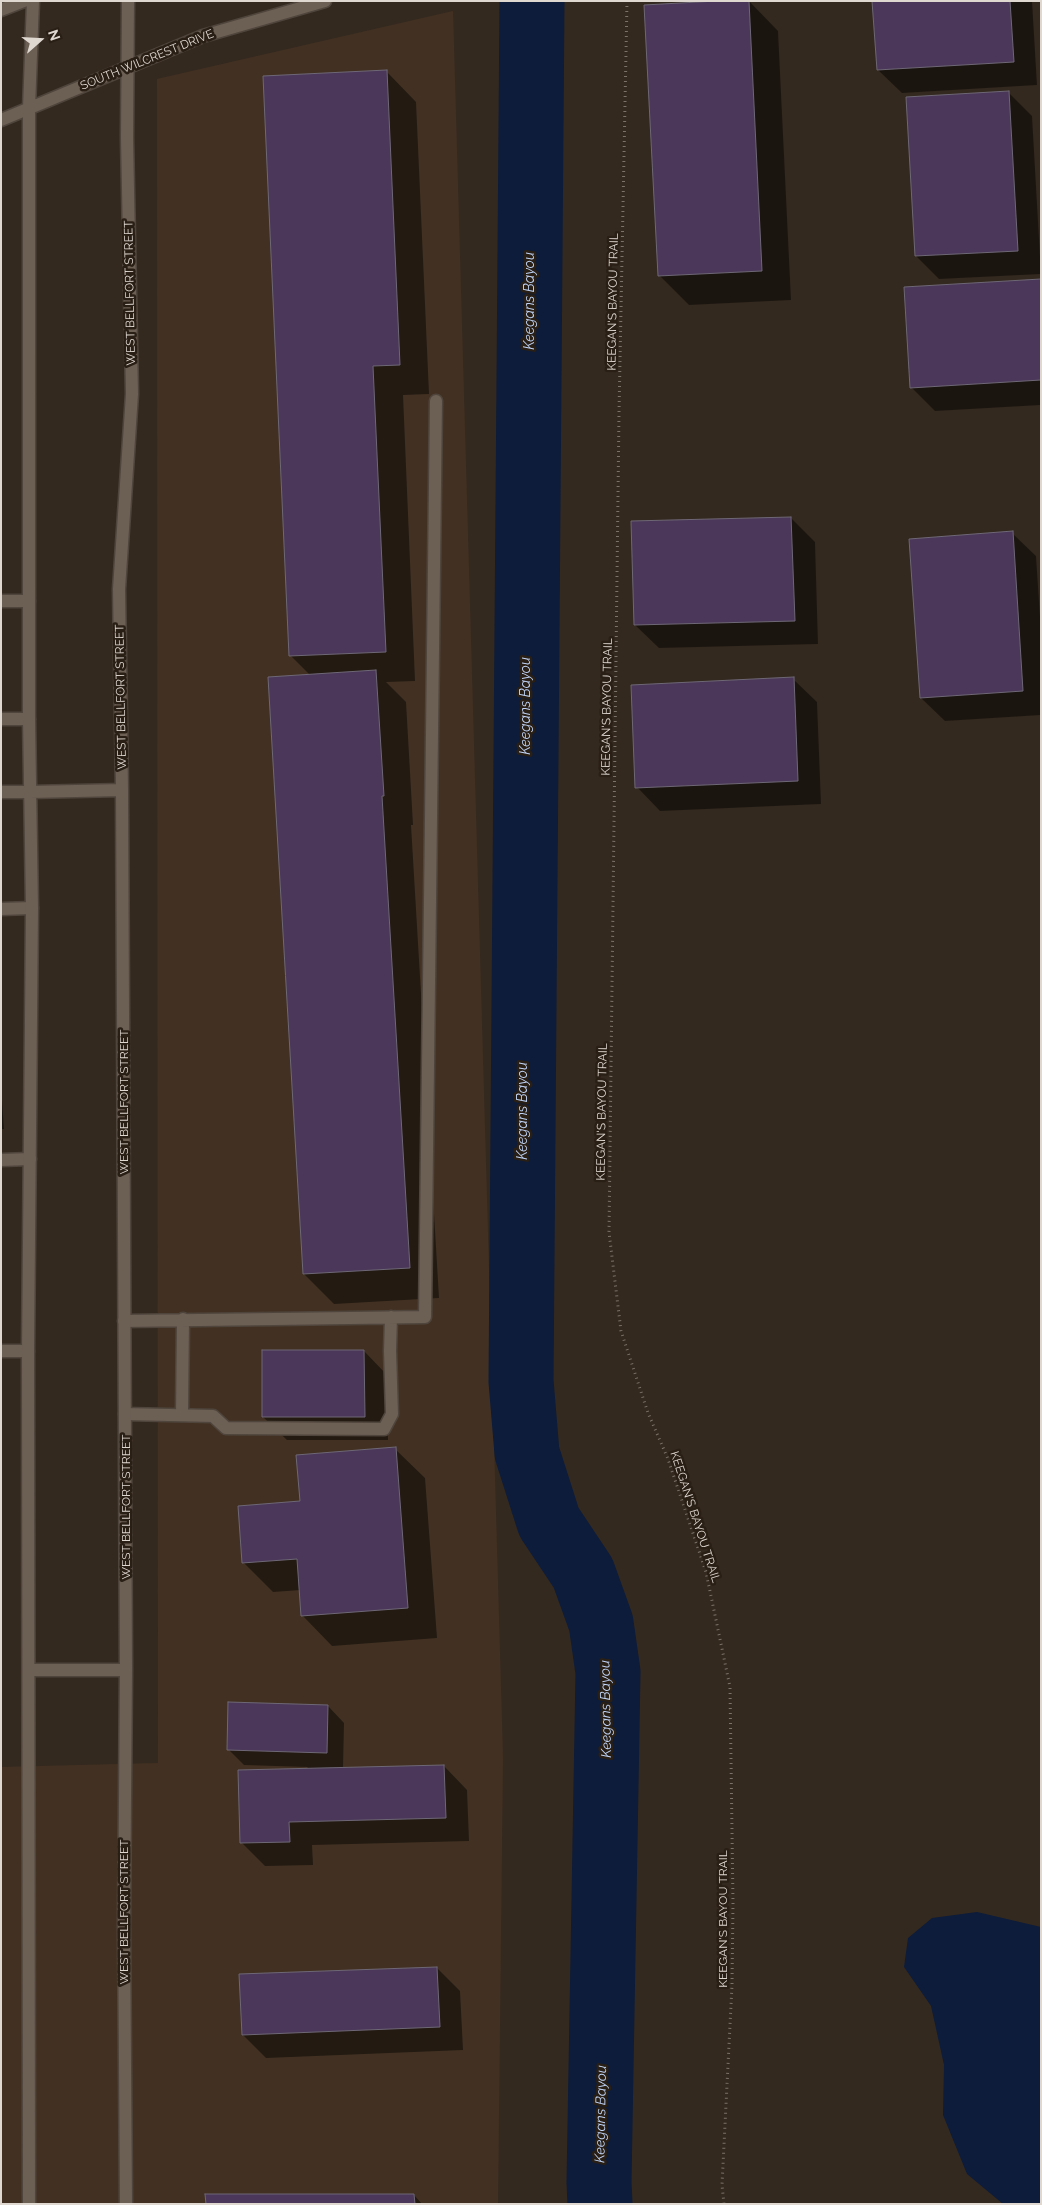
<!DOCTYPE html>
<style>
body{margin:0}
#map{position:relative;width:1042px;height:2205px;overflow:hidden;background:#34291f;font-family:Raleway,sans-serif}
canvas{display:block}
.frame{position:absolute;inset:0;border:2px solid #dfd8d1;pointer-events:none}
.north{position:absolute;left:15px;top:15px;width:50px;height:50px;-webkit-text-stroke:4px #2a1f15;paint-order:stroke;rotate:71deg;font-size:14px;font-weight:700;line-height:20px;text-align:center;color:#dfd8d1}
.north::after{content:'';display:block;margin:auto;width:18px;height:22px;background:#dfd8d1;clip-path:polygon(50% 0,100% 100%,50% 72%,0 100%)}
</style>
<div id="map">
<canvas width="1042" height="2205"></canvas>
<div class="frame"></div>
<div class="north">N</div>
</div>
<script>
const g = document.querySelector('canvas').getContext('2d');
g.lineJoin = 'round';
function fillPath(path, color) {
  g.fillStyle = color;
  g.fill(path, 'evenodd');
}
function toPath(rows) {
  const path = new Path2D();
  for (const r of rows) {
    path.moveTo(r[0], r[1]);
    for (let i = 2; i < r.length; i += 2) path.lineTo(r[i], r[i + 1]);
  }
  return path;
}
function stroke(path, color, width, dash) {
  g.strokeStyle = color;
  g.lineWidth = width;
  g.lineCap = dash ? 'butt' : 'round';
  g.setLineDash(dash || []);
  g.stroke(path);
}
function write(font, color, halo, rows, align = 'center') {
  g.font = font + ' Raleway,sans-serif';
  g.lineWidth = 5;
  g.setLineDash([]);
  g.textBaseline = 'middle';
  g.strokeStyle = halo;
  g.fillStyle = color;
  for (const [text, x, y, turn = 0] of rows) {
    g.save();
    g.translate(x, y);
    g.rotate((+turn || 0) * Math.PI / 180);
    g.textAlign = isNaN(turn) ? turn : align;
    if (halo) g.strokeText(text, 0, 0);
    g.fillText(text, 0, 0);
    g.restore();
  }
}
fillPath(toPath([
 [453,11,503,1757,498,2204,1,2204,1,1767,158,1763,157,79]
]), '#423122');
fillPath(toPath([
 [977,1912,1041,1927,1041,2204,1003,2204,967,2174,943,2115,944,2065,931,2006,904,1967,908,1938,932,1918]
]), '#0c1c3a');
fillPath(toPath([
 [749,1,778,31,791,300,689,305,659,275],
 [873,1,1032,1,1037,85,902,93,878,70],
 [387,72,416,102,429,394,403,395,415,681,386,682,406,702,413,825,411,825,439,1298,334,1304,304,1274,310,675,290,655],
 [1009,93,1032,116,1041,274,939,279,916,256],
 [1041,280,1041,405,935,411,911,387],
 [791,518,815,542,818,644,659,648,635,625],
 [1012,533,1036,556,1041,632,1041,715,945,721,921,698],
 [793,679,817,702,821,804,660,811,637,787],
 [1,1087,4,1129,1,1129],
 [364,1351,387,1375,388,1440,287,1440,263,1417],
 [395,1449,425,1478,437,1638,332,1646,303,1616,301,1590,273,1592,243,1562,302,1503],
 [328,1706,344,1723,343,1768,444,1766,467,1790,469,1841,312,1845,313,1865,265,1866,241,1842,308,1767,244,1765,228,1749],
 [437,1968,460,1991,463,2050,266,2058,243,2035],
 [414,2195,422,2204,207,2204]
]), '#0007');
stroke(toPath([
 [532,1,521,1381,527,1453,549,1522,583,1573,601,1623,608,1672,599,2182,600,2204]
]), '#0c1c3a', 65);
const building = toPath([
 [717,1,749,1,762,271,658,276,644,5,717,1],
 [872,1,1010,1,1014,62,877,70,872,1],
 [387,70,400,365,373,366,386,652,289,656,263,76,387,70],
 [1009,91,1018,251,915,256,906,97,1009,91],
 [1041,279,1041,380,910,388,904,287,1041,279],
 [791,517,795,621,634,625,631,521,791,517],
 [1013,531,1023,691,920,698,909,539,1013,531],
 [376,670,384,796,382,796,410,1268,303,1274,268,677,376,670],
 [794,677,798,781,635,788,631,685,794,677],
 [262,1350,364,1350,365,1417,262,1417,262,1350],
 [396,1447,408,1608,301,1616,297,1559,242,1563,238,1506,300,1501,296,1455,396,1447],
 [228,1702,328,1705,327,1753,227,1750,228,1702],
 [444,1765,446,1818,289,1822,290,1842,240,1843,238,1770,444,1765],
 [437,1967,440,2027,242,2035,239,1974,437,1967],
 [205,2194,414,2194,415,2204,206,2204,205,2194]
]);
fillPath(building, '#4a3759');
stroke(building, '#6e6775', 1);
const service = toPath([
 [1,601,29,601],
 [1,719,29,719],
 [1,792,30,792],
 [1,909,32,908],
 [1,1160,30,1159],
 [124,1321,425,1317,436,401],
 [1,1351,28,1351],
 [125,1414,213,1416,226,1428,384,1429,392,1414,390,1351,391,1317],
 [182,1415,183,1319]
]);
const secondary = toPath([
 [1,10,24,1],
 [1,120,203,36,325,1],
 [30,792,122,790],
 [29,1670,126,1670],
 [29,2204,28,1351,32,908,29,719,29,108,33,1],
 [126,2204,124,1925,126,1670,124,1231,122,790,119,589,132,394,127,138,128,1]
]);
stroke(service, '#4f453c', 15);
stroke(secondary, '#4f453c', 15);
stroke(toPath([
 [627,1,619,413,609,1232,621,1331,648,1413,668,1459,706,1572,730,1687,733,1903,732,1985,722,2185,724,2204]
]), '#7c736a', 3, [1, 4]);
stroke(service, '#6c5f54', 12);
stroke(secondary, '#6c5f54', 12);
write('12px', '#dfd8d1', '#2a1f15', [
 ["SOUTH WILCREST DRIVE",147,60,-22],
 ["WEST BELLFORT STREET",130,293,-91],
 ["KEEGAN'S BAYOU TRAIL",613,302,-89],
 ["WEST BELLFORT STREET",121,697,-91],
 ["KEEGAN'S BAYOU TRAIL",607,707,-89],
 ["WEST BELLFORT STREET",124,1102,-90],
 ["KEEGAN'S BAYOU TRAIL",602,1112,-89],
 ["WEST BELLFORT STREET",126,1507,-90],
 ["KEEGAN'S BAYOU TRAIL",695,1517,72],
 ["WEST BELLFORT STREET",124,1912,-90],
 ["KEEGAN'S BAYOU TRAIL",723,1919,-90]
]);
write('italic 14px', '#c1d6fa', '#2a1f15', [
 ["Keegans Bayou",530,301,-90],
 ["Keegans Bayou",526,706,-90],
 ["Keegans Bayou",523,1111,-90],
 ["Keegans Bayou",606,1709,-91],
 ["Keegans Bayou",601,2114,-89]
]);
</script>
